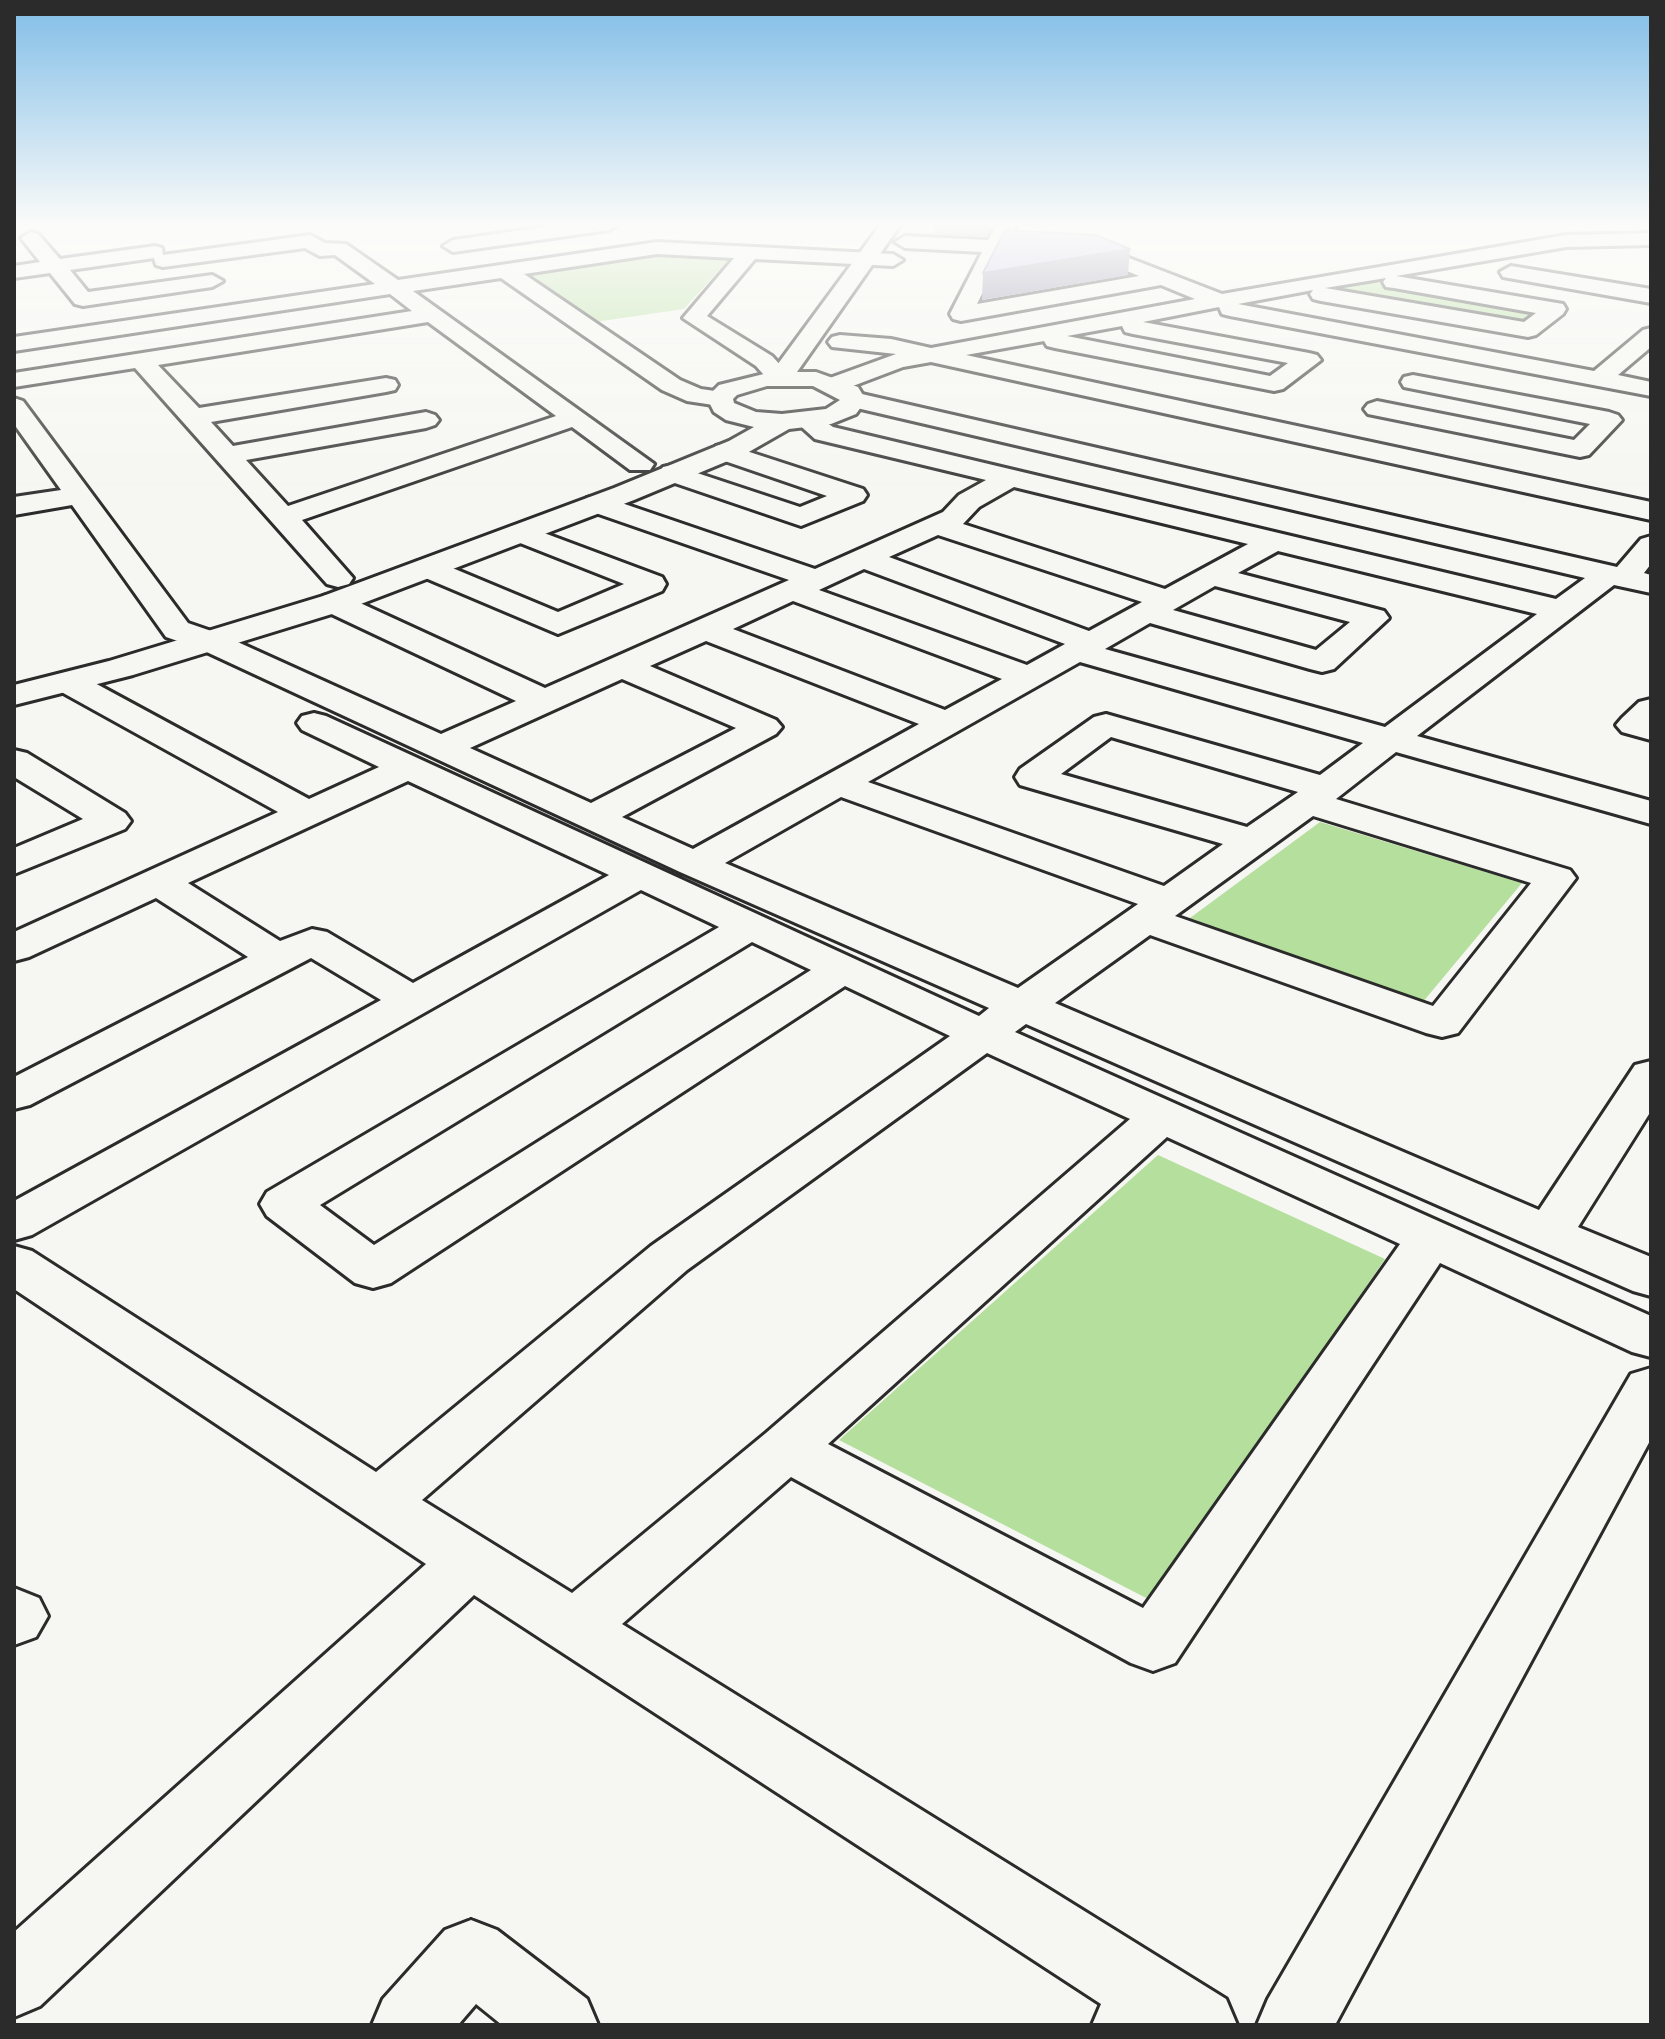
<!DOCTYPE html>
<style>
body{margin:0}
#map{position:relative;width:1665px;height:2039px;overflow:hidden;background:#f6f6f2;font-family:"Shantell Sans",sans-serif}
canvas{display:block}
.frame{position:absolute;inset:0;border:16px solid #2b2b2b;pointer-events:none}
</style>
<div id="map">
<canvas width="1665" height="2039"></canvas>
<div class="frame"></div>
</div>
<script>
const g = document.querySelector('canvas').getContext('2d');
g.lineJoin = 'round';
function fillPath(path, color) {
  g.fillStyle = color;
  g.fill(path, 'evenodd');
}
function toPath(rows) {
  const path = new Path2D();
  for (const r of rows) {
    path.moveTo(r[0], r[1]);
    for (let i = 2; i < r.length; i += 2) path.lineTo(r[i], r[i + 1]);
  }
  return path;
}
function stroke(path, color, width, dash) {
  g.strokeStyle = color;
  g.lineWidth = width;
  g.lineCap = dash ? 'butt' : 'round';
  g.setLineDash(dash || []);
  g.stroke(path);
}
fillPath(toPath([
 [658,254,730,258,684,309,595,322,525,273],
 [1375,282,1538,310,1518,325,1325,290],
 [1320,822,1522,883,1422,1003,1190,918],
 [1158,1155,1385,1259,1152,1601,839,1440]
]), '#b5df9c');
const minor = toPath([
 [565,224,619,224,609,230,453,252,443,246,453,240,565,224],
 [997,224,1016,225,1008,241,1098,246,1222,294,1566,235,1651,233,1651,245,1566,247,1396,276,1563,304,1566,309,1563,314,1536,335,1528,337,1321,301,1313,299,1310,294,1313,290,1238,304,1594,371,1643,330,1651,328,1651,347,1618,375,1651,382,1651,396,1230,316,1222,314,1219,307,1143,322,1309,353,1317,355,1321,360,1283,389,1274,391,1055,348,1047,346,1044,341,966,355,1651,502,1651,520,931,362,903,367,845,389,827,389,824,384,827,379,896,354,832,347,828,342,832,337,840,335,891,339,931,348,1195,299,1161,285,961,321,953,319,950,314,982,252,905,248,895,242,905,236,988,240,997,224],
 [1002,253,1095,258,1139,276,977,304,1002,253],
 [1386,278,1383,282,1386,287,1394,288,1536,313,1524,322,1325,288,1386,278],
 [1122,326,1125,332,1133,334,1288,363,1270,376,1067,336,1122,326],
 [31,232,38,234,60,259,155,246,162,248,163,255,310,235,325,243,346,244,398,280,657,242,893,254,903,260,893,266,755,259,707,316,772,356,792,378,789,383,780,385,771,383,756,366,683,318,734,258,657,254,524,274,680,380,701,389,729,393,733,398,729,403,720,406,687,401,662,390,501,278,413,291,654,464,650,470,630,470,572,427,302,520,353,578,349,584,338,587,327,584,135,368,14,387,14,373,412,311,390,294,14,351,14,337,375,284,335,255,320,256,305,248,163,267,156,265,154,258,70,270,88,292,212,275,223,281,212,287,83,306,75,304,50,273,14,278,14,266,40,262,21,238,31,232],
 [428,322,556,416,288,506,246,460,426,428,435,425,439,420,435,415,426,412,233,446,211,422,386,392,395,390,398,385,395,380,386,378,199,408,158,365,428,322],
 [1511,266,1651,289,1651,303,1503,277,1500,272,1511,266],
 [1413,375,1609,412,1618,415,1622,420,1589,455,1580,457,1368,414,1364,409,1368,404,1377,401,1574,440,1590,424,1404,387,1401,382,1404,377,1413,375],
 [853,392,1617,567,1641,539,1651,536,1651,564,1644,573,1651,575,1651,593,1614,585,1417,736,1651,801,1651,824,1396,752,1336,799,1570,870,1576,878,1458,1033,1442,1037,1426,1033,1150,935,1055,1003,1539,1210,1635,1065,1651,1061,1651,1111,1578,1227,1651,1257,1651,1296,1633,1291,1026,1024,1015,1032,1651,1316,1651,1357,1632,1352,1440,1263,1175,1663,1153,1671,1131,1663,791,1477,622,1624,1226,1999,1237,2025,1092,2025,1101,2004,474,1595,40,2006,14,2017,14,1932,426,1564,14,1289,14,1246,32,1251,376,1472,651,1246,950,1036,845,986,391,1283,373,1288,355,1283,267,1216,260,1204,267,1192,719,927,641,890,32,1235,14,1240,14,1201,381,1000,311,958,30,1105,14,1109,14,1077,248,957,156,898,29,957,14,961,14,932,278,812,56,689,51,682,56,675,68,672,80,675,309,799,379,767,302,730,297,723,302,716,314,713,326,716,979,1016,989,1008,680,872,198,648,166,637,72,505,14,515,14,497,61,490,14,424,14,398,23,401,188,623,220,634,441,734,516,701,323,610,318,603,323,596,334,594,345,596,545,688,789,580,587,510,583,504,587,498,597,496,607,498,815,569,943,512,959,495,986,480,815,439,795,421,799,416,808,413,817,416,833,427,1556,599,1585,578,844,405,840,400,844,395,853,392],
 [1014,487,1248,544,1165,589,963,524,979,507,1014,487],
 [938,535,1142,602,1089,631,889,557,938,535],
 [1278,551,1537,614,1385,727,1105,649,1150,623,1310,669,1322,672,1334,669,1389,618,1384,611,1238,573,1278,551],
 [864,569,1065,644,1027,665,819,590,864,569],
 [1215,586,1350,622,1316,650,1173,610,1215,586],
 [793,601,1002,679,945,710,733,629,793,601],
 [706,641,919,724,693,849,622,817,776,734,782,727,776,720,650,666,706,641],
 [1080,662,1363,743,1320,775,1106,714,1094,717,1020,769,1015,777,1020,785,1223,844,1164,886,868,782,1080,662],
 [622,679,736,728,591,803,470,748,622,679],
 [1111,737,1298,792,1247,827,1061,774,1111,737],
 [408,781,609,875,413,983,327,932,312,929,280,941,188,883,408,781],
 [841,797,1138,904,1018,988,725,863,841,797],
 [1313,816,1531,883,1433,1006,1175,916,1313,816],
 [752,942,811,970,374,1245,320,1205,752,942],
 [987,1053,1130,1119,766,1433,572,1593,422,1500,687,1270,987,1053],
 [1167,1137,1400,1244,1143,1608,828,1444,1167,1137],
 [725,444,863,489,867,495,863,501,801,526,663,479,659,473,663,467,673,465,800,507,827,496,716,458,712,452,716,446,725,444],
 [520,524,662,577,666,584,662,591,558,634,416,574,412,568,416,562,427,559,438,562,558,612,624,584,510,539,505,533,510,527,520,524],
 [1651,699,1651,740,1622,732,1616,725,1622,718,1639,702,1651,699],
 [14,750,27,753,125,813,131,821,125,829,14,874,14,848,83,819,14,777,14,750],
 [1651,1368,1651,1439,1335,2025,1257,2025,1268,1999,1631,1374,1651,1368],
 [14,1588,39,1598,48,1616,36,1637,14,1645,14,1588],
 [471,1920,497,1930,587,1999,598,2025,502,2025,476,2004,458,2025,372,2025,383,1999,445,1930,471,1920]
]);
const tertiary = toPath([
 [881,224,901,224,797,372,816,372,858,387,866,400,856,414,831,424,789,429,747,453,634,500,345,610,133,675,14,705,14,685,109,661,323,596,614,488,729,441,754,427,726,420,714,412,707,398,711,393,719,385,772,372,881,224],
 [767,386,813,386,840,400,826,409,782,414,756,412,734,403,733,399,737,395,767,386]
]);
stroke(minor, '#2b2b2b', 6);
stroke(tertiary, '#2b2b2b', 6);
fillPath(minor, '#f6f6f2');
fillPath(tertiary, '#f6f6f2');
fillPath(toPath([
 [935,224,995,224,986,237,934,234]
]), '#a29fca');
fillPath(toPath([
 [987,224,995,224,986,237],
 [1130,249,1128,275,982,300,983,273]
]), '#8482a4');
const building = toPath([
 [1005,230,1096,235,1130,249,983,273,1005,230]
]);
fillPath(building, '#bcb9eb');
stroke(building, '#8482a4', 2);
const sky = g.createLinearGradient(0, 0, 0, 510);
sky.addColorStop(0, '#80bde7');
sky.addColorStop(0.44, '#fbfbf9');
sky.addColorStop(1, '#fbfbf900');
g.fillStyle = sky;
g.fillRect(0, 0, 1665, 510);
</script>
